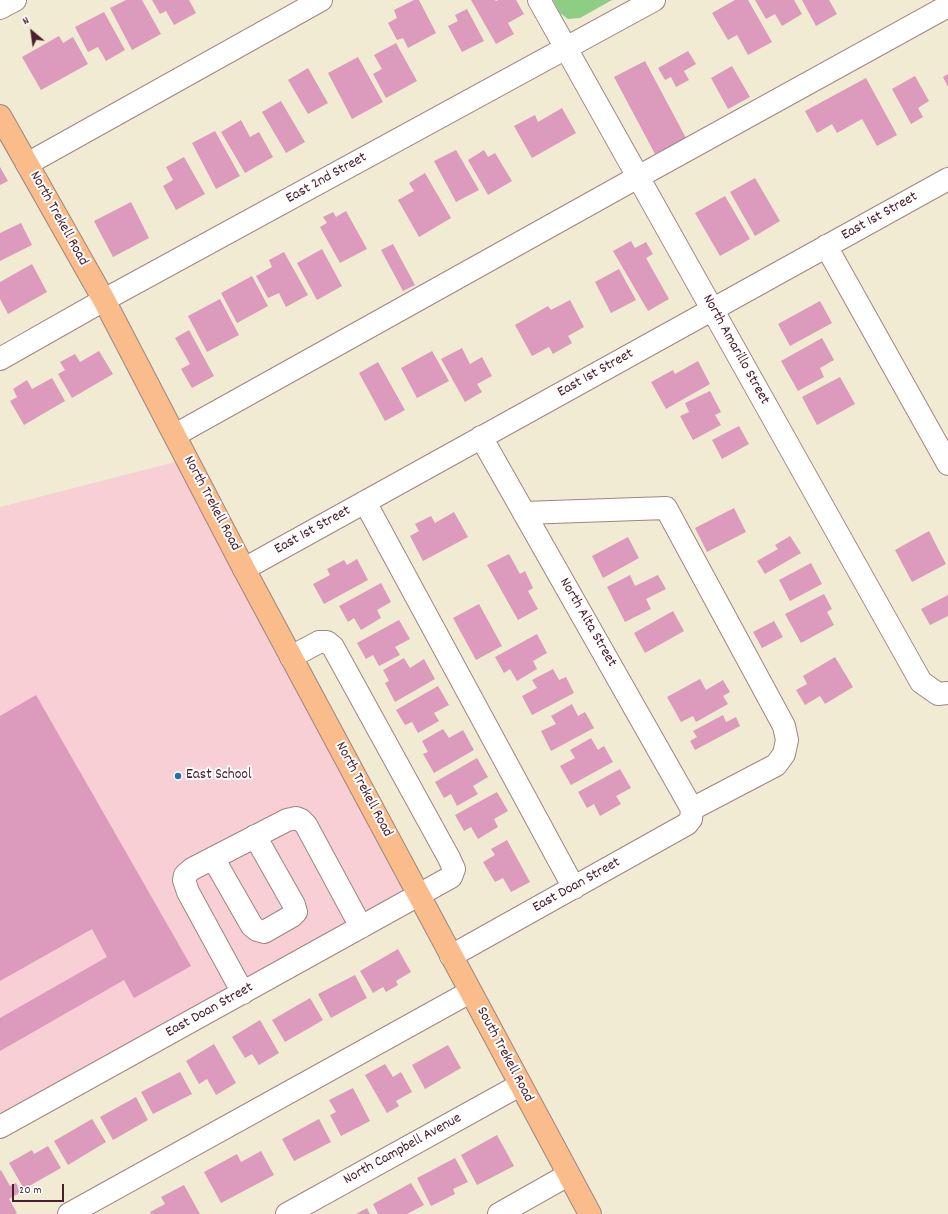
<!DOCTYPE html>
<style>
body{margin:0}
#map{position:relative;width:948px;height:1214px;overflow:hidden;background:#f2ebd4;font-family:Dekko,sans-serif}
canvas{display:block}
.north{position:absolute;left:12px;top:12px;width:40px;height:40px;-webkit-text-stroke:3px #fff;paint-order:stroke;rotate:331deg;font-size:11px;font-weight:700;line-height:16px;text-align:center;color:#4a1f2b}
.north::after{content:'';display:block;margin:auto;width:14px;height:18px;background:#4a1f2b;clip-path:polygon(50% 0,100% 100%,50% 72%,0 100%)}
.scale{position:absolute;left:12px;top:1184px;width:52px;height:18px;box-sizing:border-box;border:2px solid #4a1f2b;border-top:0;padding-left:5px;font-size:12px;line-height:14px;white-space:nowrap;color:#4a1f2b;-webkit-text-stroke:3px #fff;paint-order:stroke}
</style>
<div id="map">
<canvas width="948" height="1214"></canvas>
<div class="north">N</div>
<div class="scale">20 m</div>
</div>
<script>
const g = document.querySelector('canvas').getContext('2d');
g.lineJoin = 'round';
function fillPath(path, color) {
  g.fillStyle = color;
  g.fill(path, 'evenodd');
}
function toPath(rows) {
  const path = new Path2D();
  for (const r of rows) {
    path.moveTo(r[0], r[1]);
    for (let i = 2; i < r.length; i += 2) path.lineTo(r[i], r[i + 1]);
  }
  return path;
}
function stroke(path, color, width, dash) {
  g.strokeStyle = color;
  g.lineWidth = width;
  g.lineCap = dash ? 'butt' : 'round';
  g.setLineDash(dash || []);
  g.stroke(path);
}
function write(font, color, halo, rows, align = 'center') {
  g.font = font + ' Dekko,sans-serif';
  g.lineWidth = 4;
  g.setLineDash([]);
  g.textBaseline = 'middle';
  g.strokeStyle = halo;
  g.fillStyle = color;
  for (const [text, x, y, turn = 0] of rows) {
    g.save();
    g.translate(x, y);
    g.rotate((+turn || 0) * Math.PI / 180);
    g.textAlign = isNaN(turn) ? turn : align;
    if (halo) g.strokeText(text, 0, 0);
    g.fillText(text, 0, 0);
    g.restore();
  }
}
fillPath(toPath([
 [187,459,419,895,0,1127,0,507]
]), '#f7cfd4');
fillPath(toPath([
 [553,0,612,0,580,18,568,19,560,13]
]), '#8ecd84');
fillPath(toPath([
 [126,0,142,0,161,34,132,50,110,8],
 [152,0,189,0,196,13,174,25,166,11,160,14],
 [414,0,419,0,436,33,408,48,403,38,397,40,388,23,397,18,394,10],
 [471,0,495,0,496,1,498,0,516,0,524,14,508,23,514,34,496,44],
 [735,0,748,0,772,42,748,55,737,35,728,40,712,13],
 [755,0,794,0,802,14,782,26,775,14,766,19],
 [802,0,829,0,837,14,816,26],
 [467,9,484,41,462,52,448,26,458,21,455,15],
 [104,12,125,50,106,61,98,47,88,52,75,27],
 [59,36,63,43,73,37,88,64,41,90,22,57],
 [396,43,417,81,386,98,373,74,382,69,374,55],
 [688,51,696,64,684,71,689,80,676,87,671,77,665,80,658,68],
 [358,57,383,102,352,119,328,73],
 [645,61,686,138,655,154,614,77],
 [732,66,750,97,728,109,711,78],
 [308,68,328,103,308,114,288,80],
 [948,74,948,87,943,77],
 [915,76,929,101,918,108,923,117,911,124,892,89],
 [866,78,897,135,877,146,862,119,837,133,832,124,817,133,805,111],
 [281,101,305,142,286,153,262,112],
 [562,108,576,133,532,158,514,126,535,115,538,122],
 [241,120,250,137,259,132,273,157,245,173,221,132],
 [215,131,240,176,216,189,192,143],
 [456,150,479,190,456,202,434,161],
 [484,150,488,157,495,153,512,181,488,195,468,160],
 [184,157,205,194,176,210,163,186,173,180,166,167],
 [0,167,8,181,0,185],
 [425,173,451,218,419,237,398,200,414,191,409,183],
 [755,178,780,221,755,236,730,192],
 [725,196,750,239,720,256,695,213],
 [131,202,149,238,113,257,94,221],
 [346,211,367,249,340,263,320,227,327,223,323,217,333,212,336,217],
 [21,223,32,245,0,261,0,233],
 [631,241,635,248,646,242,653,254,646,258,669,299,648,311,613,251],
 [393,244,415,285,403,291,381,250],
 [322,249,342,286,317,300,297,263],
 [284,252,308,295,286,307,279,293,268,298,256,276,272,267,269,260],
 [32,264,47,292,8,314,0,299,0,282],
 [619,269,636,300,611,313,595,282],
 [252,276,268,306,237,323,221,293],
 [220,299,239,335,207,352,188,316],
 [570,300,584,327,568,336,572,343,553,354,549,347,532,356,515,325,548,306,551,310],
 [820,301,832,323,790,346,778,324],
 [189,330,214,376,192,388,181,369,190,364,175,338],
 [822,338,834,360,820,368,824,377,798,391,781,361],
 [462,348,470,364,482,357,492,376,477,384,482,392,465,402,441,359],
 [99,351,113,374,72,398,58,374,65,370,60,362,75,354,80,362],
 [432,351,449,381,417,398,401,368],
 [698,361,710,384,666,409,651,382,673,370,675,374],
 [378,362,405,410,385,421,359,373],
 [840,377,855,404,817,425,802,397],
 [52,378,65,401,24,425,10,401,17,397,13,389,27,380,32,389],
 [710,391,721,412,715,415,721,425,693,440,680,416,689,412,685,403],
 [739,426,749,444,722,459,712,440],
 [734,508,746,532,707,552,695,528],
 [454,512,468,537,423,561,410,536,419,531,415,524,431,516,435,523],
 [929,531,946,564,912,582,895,550],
 [790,536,801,553,765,574,757,561,778,549,775,545],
 [628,537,639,558,603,578,592,556],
 [509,554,520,574,525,571,533,588,528,591,538,609,518,620,487,565],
 [357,559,368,580,324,604,313,584,330,575,327,569,344,560,347,565],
 [811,563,822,584,790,601,779,580],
 [630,575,635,586,658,575,666,589,646,599,651,609,625,622,607,587],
 [381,583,391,602,377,610,381,618,361,630,354,618,348,622,339,606],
 [824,594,832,609,827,612,834,625,801,643,785,614],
 [948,595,948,616,930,625,921,609],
 [479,604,502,646,476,660,453,618],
 [673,611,684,631,645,653,634,633],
 [399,620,410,639,395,647,400,655,379,666,373,655,366,659,357,643],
 [774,621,783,637,762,648,753,632],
 [537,634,547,653,533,661,537,669,517,681,510,669,504,673,495,657],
 [835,657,853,687,825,704,820,696,805,705,796,690,807,684,803,676],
 [404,658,410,668,424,659,435,679,395,702,385,683,389,681,383,670],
 [553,669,559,680,566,677,574,693,532,715,522,696,537,688,532,680],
 [700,679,706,690,723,680,730,692,723,696,728,704,696,722,693,716,681,722,667,697],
 [438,686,449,705,434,713,439,721,418,733,412,722,405,725,396,710],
 [36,695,191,966,134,998,124,980,0,1051,0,1018,107,957,92,929,0,981,0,716],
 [572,704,578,716,585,712,594,728,551,751,541,731,556,724,551,716],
 [723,715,726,722,736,717,740,726,695,750,690,741,697,737,693,731],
 [443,729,449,738,463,730,474,750,434,773,423,754,428,752,422,741],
 [591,738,598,750,604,746,613,762,571,785,560,766,575,758,570,750],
 [477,758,488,777,473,786,478,794,457,806,451,794,444,798,435,782],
 [620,769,631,788,616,796,621,804,600,816,594,804,587,808,578,792],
 [497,792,508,811,494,819,498,827,478,839,471,827,464,831,455,815],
 [507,840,530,882,511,892,503,878,495,882,483,862,495,855,491,849],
 [398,949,411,972,396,981,398,985,386,992,383,987,373,993,360,971],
 [355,975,367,998,331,1018,318,994],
 [310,998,323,1020,285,1042,272,1020],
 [260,1020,279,1053,259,1065,252,1054,245,1058,232,1037],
 [214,1044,236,1083,216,1095,207,1079,199,1084,186,1061],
 [448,1045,461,1068,425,1089,412,1065],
 [385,1064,393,1077,401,1072,412,1092,396,1101,399,1106,387,1113,365,1075],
 [180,1072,192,1094,153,1114,141,1092],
 [353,1088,370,1121,341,1136,330,1115,336,1112,329,1100],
 [136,1097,148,1120,113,1140,100,1117],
 [92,1119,106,1142,68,1165,54,1141],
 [319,1119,331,1142,294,1161,282,1139],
 [497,1135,514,1166,477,1185,461,1155],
 [48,1146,61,1168,24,1189,9,1163,32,1150,34,1154],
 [261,1151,274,1175,221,1203,204,1172,237,1154,241,1162],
 [455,1158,468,1182,453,1189,455,1194,431,1206,417,1178],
 [1,1170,10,1186,16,1183,21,1192,9,1199,17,1213,15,1214,0,1214,0,1171],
 [411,1183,424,1205,407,1214,378,1214,373,1204],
 [184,1185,200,1214,151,1214,150,1212,165,1204,161,1197],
 [367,1208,370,1214,356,1214]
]), '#dc9abd');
const minor = toPath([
 [539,0,921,682,938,694,948,693],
 [0,8,15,0],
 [27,164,321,0],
 [826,246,948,464],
 [0,359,104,300,654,0],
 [175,435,638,177,948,6],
 [481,437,692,809],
 [365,502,574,888],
 [524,513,666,508,784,726,787,740,784,754,776,765,692,809],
 [244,569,948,179],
 [213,858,252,926,257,930,264,932,292,916,296,912,294,905,255,836],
 [451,956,687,824,691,819,692,809],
 [243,993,188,892,184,880,185,875,192,869,287,820,296,818,301,820,306,825,361,927],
 [0,1127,451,877,454,869,449,858,333,647,327,642,319,642,291,657],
 [69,1214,470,992],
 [287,1214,520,1085],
 [499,1214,568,1175]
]);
const major = toPath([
 [0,116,104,300,244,569,590,1214]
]);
stroke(minor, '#9e8580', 24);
stroke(major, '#9e8580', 24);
stroke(minor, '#fff', 22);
stroke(major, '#f9bc8a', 22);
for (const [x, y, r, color] of [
 [178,776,4,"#1f6fb2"]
]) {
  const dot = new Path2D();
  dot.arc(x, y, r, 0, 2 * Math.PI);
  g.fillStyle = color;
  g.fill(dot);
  stroke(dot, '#fff', 1.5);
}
write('15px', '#4a1f2b', '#fff', [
 ["East 2nd Street",327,179,-29],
 ["East 1st Street",880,217,-29],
 ["North Trekell Road",58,219,61],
 ["North Amarillo Street",735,350,61],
 ["East 1st Street",596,374,-29],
 ["North Trekell Road",211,504,62],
 ["East 1st Street",313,531,-29],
 ["North Alta Street",587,623,60],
 ["North Trekell Road",363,790,62],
 ["East Doan Street",577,886,-29],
 ["East Doan Street",210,1011,-29],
 ["South Trekell Road",504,1055,62],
 ["North Campbell Avenue",403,1150,-29]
]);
write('15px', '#4a1f2b', '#fff', [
 ["East School",186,776]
], 'left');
</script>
